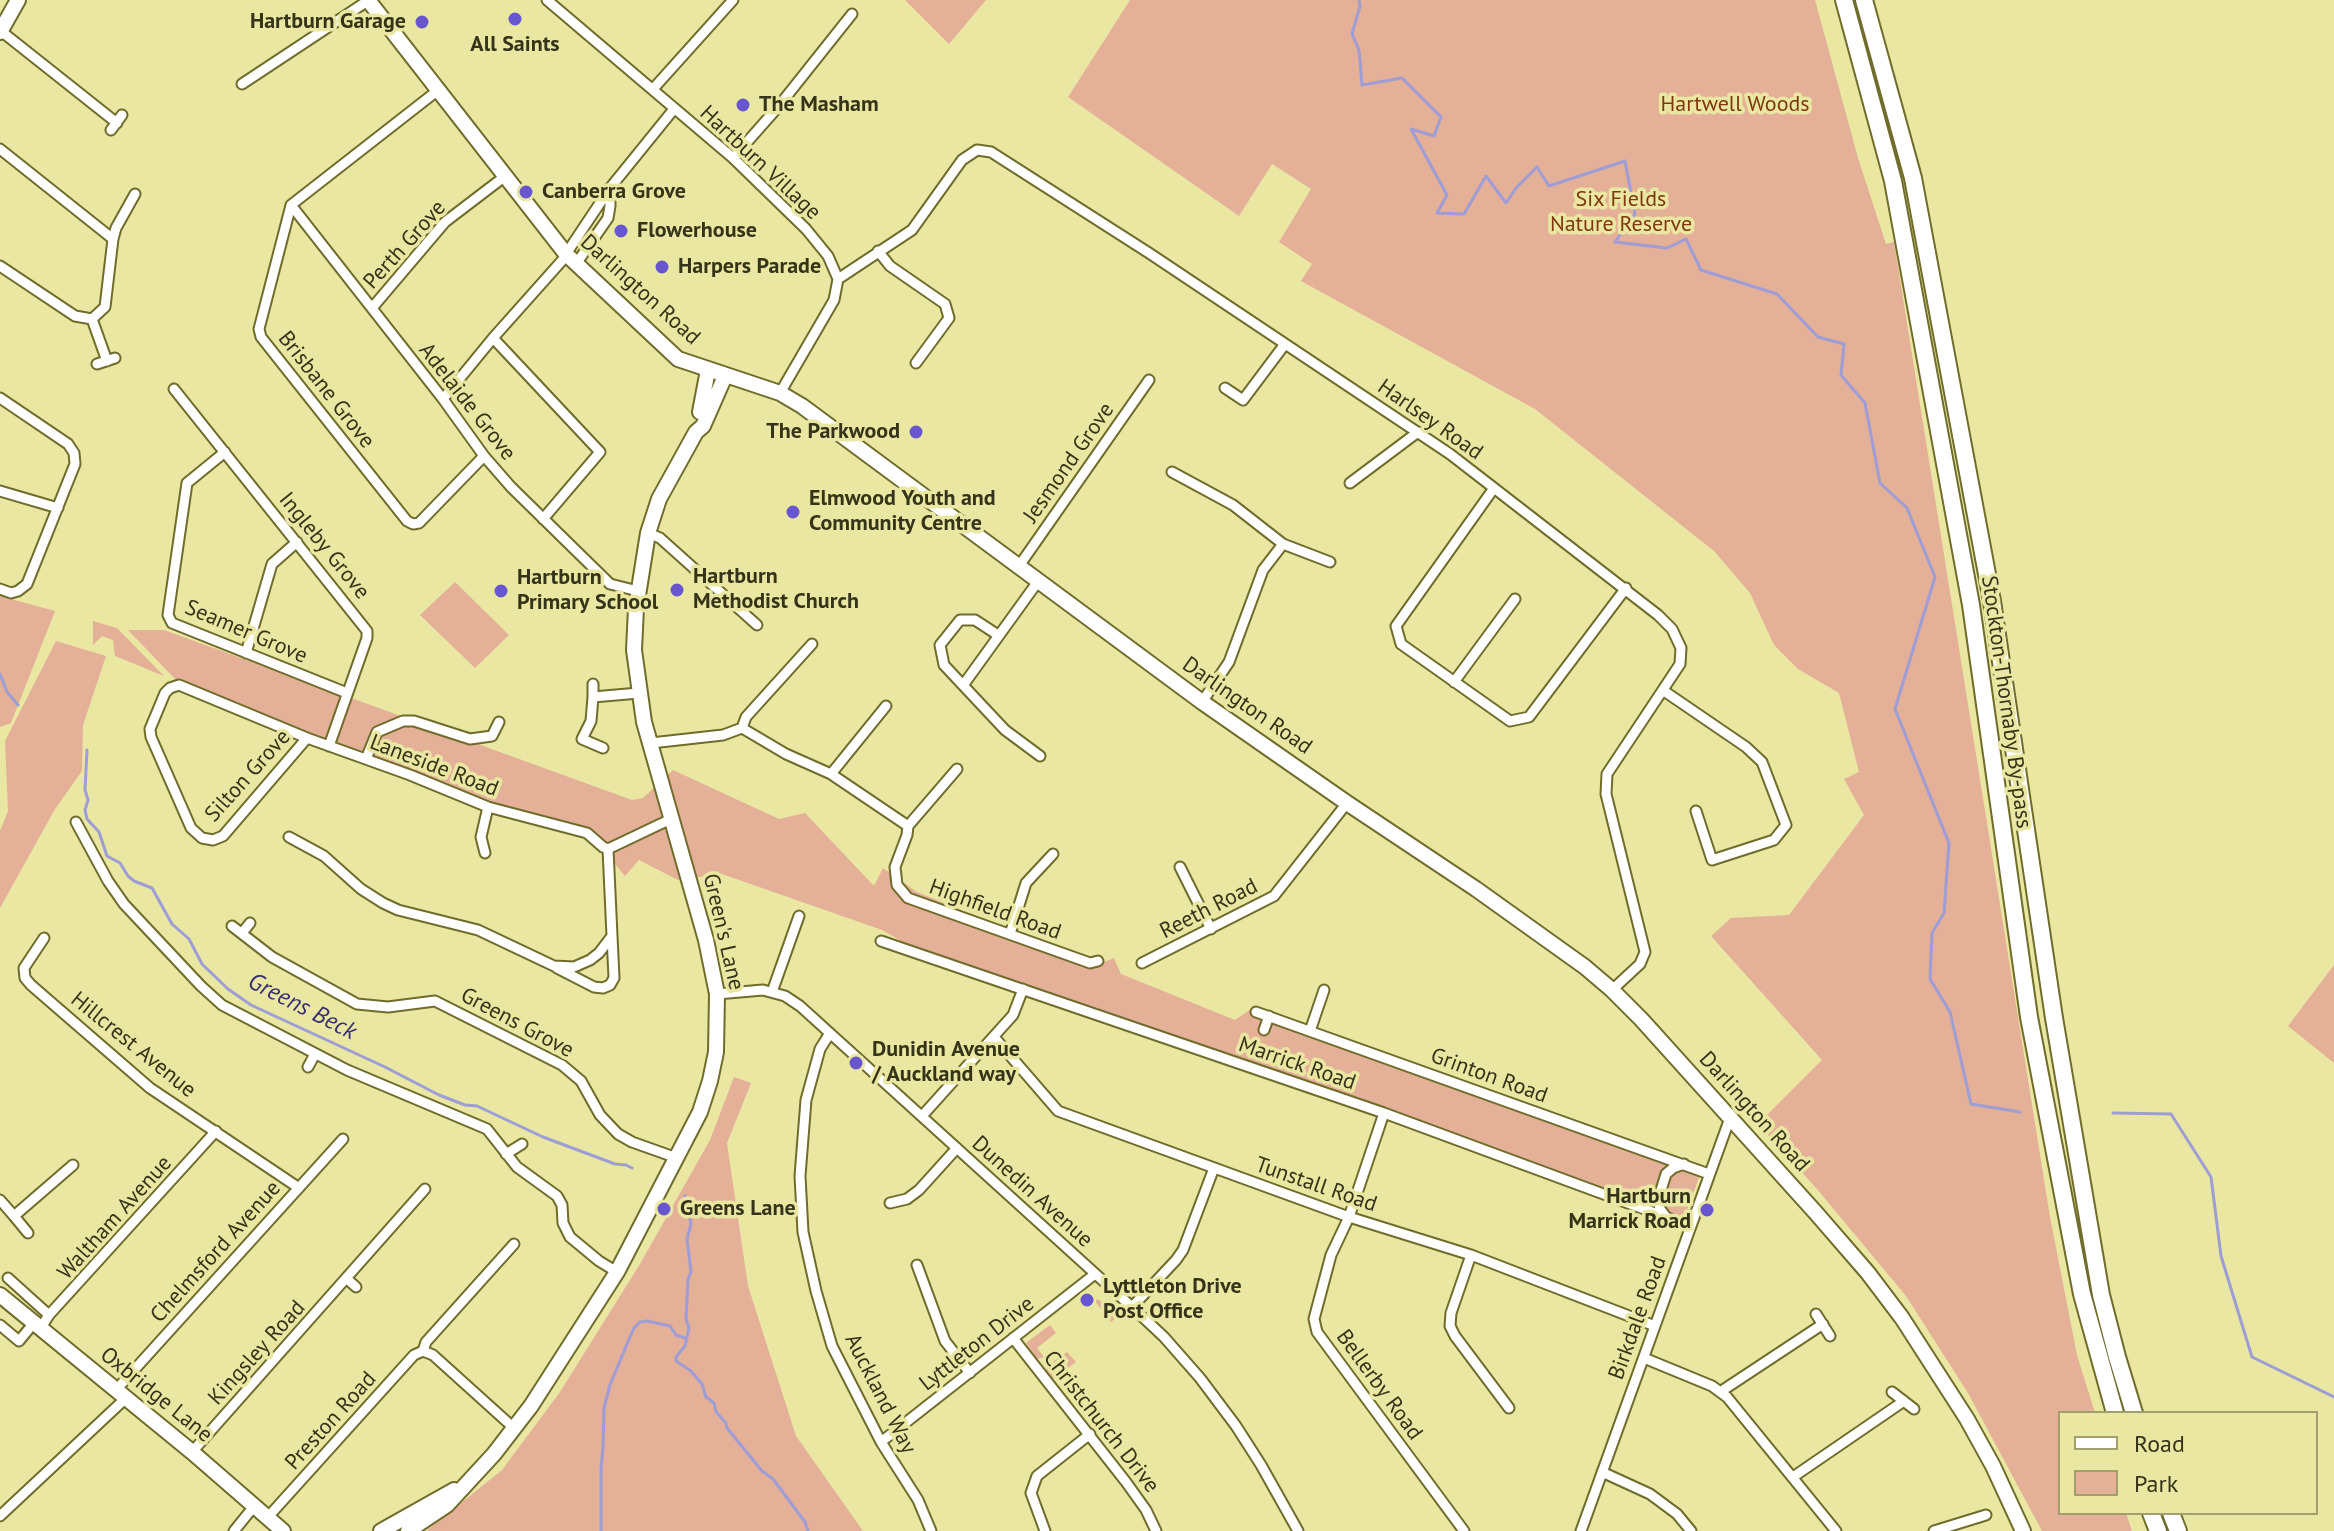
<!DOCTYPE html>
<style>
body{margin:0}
#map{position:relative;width:2334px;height:1531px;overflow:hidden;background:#eae7a3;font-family:"PT Sans",sans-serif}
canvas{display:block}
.legend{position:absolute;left:2058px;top:1411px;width:260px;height:104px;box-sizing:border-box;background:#eae7a3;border:2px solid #a29f6c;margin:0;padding:10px 14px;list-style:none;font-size:24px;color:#353419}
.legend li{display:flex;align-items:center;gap:16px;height:40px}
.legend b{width:40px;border:2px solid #a29f6c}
</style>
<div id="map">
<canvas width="2334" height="1531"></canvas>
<ul class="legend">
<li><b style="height:10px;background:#fff"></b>Road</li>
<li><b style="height:22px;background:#e4b098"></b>Park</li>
</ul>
</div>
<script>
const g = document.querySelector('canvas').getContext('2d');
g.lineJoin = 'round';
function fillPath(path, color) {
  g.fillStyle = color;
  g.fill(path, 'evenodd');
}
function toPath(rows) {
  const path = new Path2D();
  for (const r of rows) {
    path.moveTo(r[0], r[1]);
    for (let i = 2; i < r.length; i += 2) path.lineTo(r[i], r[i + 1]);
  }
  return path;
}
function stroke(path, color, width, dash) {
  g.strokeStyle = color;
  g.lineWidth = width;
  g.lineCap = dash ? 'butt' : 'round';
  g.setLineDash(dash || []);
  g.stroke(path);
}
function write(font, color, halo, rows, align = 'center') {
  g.font = font + ' "PT Sans",sans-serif';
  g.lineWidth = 7;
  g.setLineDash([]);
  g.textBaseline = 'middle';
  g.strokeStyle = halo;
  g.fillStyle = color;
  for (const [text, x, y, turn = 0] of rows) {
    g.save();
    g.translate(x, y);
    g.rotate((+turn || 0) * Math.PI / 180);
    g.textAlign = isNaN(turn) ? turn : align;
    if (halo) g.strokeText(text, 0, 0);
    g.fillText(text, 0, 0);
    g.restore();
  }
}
fillPath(toPath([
 [905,0,986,0,949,44],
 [1130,0,1815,0,1858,158,1886,244,1894,242,2050,1217,2077,1355,2095,1413,2060,1413,2060,1513,2126,1513,2132,1531,2042,1531,1968,1393,1906,1296,1817,1189,1758,1124,1822,1060,1711,936,1731,918,1789,915,1864,815,1844,779,1859,772,1839,693,1798,669,1774,645,1750,593,1714,551,1535,409,1301,281,1312,264,1279,242,1311,189,1272,164,1239,216,1068,97],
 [455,582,509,635,475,668,420,615],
 [0,596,55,611,11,723,0,727],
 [93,621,117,628,164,676,115,656,113,640,102,636,93,645],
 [128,630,164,630,632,800,643,798,673,770,779,819,805,813,874,886,883,868,917,892,1097,965,1114,958,1121,974,1235,1020,1251,1009,1703,1167,1680,1229,903,942,882,930,722,874,678,880,639,860,625,876,595,840,593,841,486,805,178,682],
 [56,641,106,656,83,725,82,771,55,809,0,908,0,831,8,811,5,741],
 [2334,965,2334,1063,2288,1026],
 [734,1077,751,1083,727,1143,748,1286,796,1436,863,1531,426,1531,502,1470,560,1392,640,1264,710,1140],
 [1091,1296,1123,1313,1111,1322],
 [1050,1325,1056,1333,1037,1348,1044,1357,1037,1359,1026,1343],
 [1067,1352,1076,1362,1053,1379,1046,1370,1047,1366]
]), '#e4b098');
stroke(toPath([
 [1359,0,1360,6,1352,34,1359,50,1362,85,1402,78,1441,117,1434,136,1411,129,1447,195,1437,213,1464,214,1486,176,1506,203,1516,188,1537,167,1549,186,1625,161,1635,214,1615,242,1667,248,1686,239,1701,270,1777,294,1818,337,1844,344,1841,375,1865,403,1880,483,1907,508,1935,577,1895,709,1949,843,1944,913,1932,933,1930,979,1950,1012,1971,1104,2020,1112],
 [0,674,7,692,18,705],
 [87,750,85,790,88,800,85,810,87,819,99,832,107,856,120,863,128,876,134,881,152,888,172,924,189,939,202,964,228,989,251,1005,385,1067,439,1095,465,1105,477,1106,543,1137,615,1164,626,1165,632,1168],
 [2113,1113,2171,1114,2211,1177,2221,1256,2252,1357,2334,1397],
 [685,1196,691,1224,687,1239,691,1272,688,1279,686,1319,689,1328,685,1346,676,1357,676,1361,691,1371,702,1384,706,1397,714,1403,716,1412,726,1423,727,1428,762,1471,773,1479,805,1522,808,1531],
 [601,1531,601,1469,603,1447,604,1408,610,1385,627,1344,634,1328,640,1322,647,1321,670,1326,676,1335,685,1338]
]), '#9e9dd5', 3);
const street = toPath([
 [547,0,733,158,806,229,828,256,838,279,834,300,780,393],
 [1,31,117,123],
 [242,84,369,0],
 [653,89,733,0],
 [437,91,291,205,259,329,261,337,407,521,413,524,419,523,484,456],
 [111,130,122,115],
 [0,149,113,239,105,307,92,319,75,316,0,266],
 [733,158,778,107,852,14],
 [291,205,443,399,484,456,511,487,610,584,638,591],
 [113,239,116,228,135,194],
 [878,251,890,266,945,304,949,318,916,363],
 [566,254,610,188,674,109],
 [576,264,608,218,610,206,610,188],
 [838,279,912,230,962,160,977,150,991,152,1149,253,1450,454,1658,615,1672,629,1681,648,1680,664,1607,774,1606,794,1645,952,1640,964,1612,990],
 [372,308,445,222,504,177],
 [92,319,107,361],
 [493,338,600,452,543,519],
 [97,364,115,358],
 [1225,388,1243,400,1285,344],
 [174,389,367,631,367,638,329,746],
 [0,398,68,444,74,453,75,464,27,584,18,591,11,593,0,589],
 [443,399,493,338,567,255],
 [225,452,187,483,168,615,172,623,347,693],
 [1172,472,1233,505,1283,544,1263,570,1229,662,1202,702],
 [1350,483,1418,432],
 [1494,488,1396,626,1401,644,1510,721,1529,717,1626,588],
 [0,491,58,508],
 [648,533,660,538,757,625],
 [1283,544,1330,562],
 [1019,566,1149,380],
 [998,635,975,620,960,620,940,645,944,665,1005,730,1040,756],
 [246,653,272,564,297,542],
 [1454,682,1515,599],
 [593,684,593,697],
 [964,684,1039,580],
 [1664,691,1746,747,1762,762,1786,825,1774,840,1712,860,1696,811],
 [742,728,746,717,812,644],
 [307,738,223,836,213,840,202,838,191,828,151,737,150,729,165,693,170,688,179,685,307,738,410,775,488,807,587,833,603,847,608,849,673,818],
 [651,743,723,735,742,728,786,754,831,774,908,826],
 [603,748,582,739,591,721,593,697,639,693],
 [366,759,377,732,403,721,414,721,470,739,492,736,499,722],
 [831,774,886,706],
 [76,822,108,881,124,904,201,986,222,1005,347,1070,487,1129,517,1167,557,1196,562,1205,563,1223,570,1237,599,1261,617,1272],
 [908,826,907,835,895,867,897,885,908,898,1090,963,1098,961],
 [908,826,957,769],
 [289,837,324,856,361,889,383,903,398,910,478,930,554,966,574,967,590,960,599,953,612,936,608,849],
 [485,853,481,837,488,807],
 [1180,867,1211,929],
 [232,926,272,957,357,1004,388,1007,435,1001,562,1065,581,1081,600,1115,618,1134,632,1142,677,1158],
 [242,933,250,923],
 [1010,934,1026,883,1053,854],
 [44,938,24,968,25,978,31,985,150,1088,299,1188],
 [881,941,1384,1113,1690,1226],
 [1142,963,1274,896,1347,803],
 [557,968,594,987,603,988,610,985,614,978,612,936],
 [772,992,799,916],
 [717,994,763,990,785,996,800,1006,1132,1307,1164,1337,1200,1378,1236,1426,1261,1465,1298,1531],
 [1256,1012,1709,1174],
 [1264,1030,1269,1016],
 [1310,1031,1324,990],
 [830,1033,820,1049,806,1100,800,1176,803,1232,816,1291,832,1346,881,1442,918,1500,931,1531],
 [994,1037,1058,1111,1349,1217,1471,1255,1655,1326],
 [308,1067,315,1054],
 [1384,1113,1349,1217,1331,1255,1314,1319,1317,1332,1464,1531],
 [922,1116,1013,1015,1023,989],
 [506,1154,522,1144],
 [0,1200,14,1216,73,1165],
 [890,1203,907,1199,919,1190,957,1148],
 [14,1216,28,1233],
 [1666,1217,1660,1209,1658,1200,1666,1174,1673,1168,1684,1164],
 [1471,1255,1451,1313,1450,1326,1455,1336,1509,1408],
 [917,1265,945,1341,970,1373],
 [8,1278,49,1315],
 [346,1278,356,1287],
 [1132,1307,1176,1260,1183,1250,1214,1168],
 [1816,1314,1830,1336],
 [0,1325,19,1341,33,1324],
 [40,1329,49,1315,216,1131],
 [1013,1338,1126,1482,1146,1510,1156,1531],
 [423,1351,433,1355,515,1429],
 [1644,1358,1712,1386,1727,1397,1836,1531],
 [116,1390,343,1139],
 [1720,1392,1823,1324],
 [1892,1392,1914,1409],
 [881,1442,1095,1274],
 [192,1452,425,1189],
 [1602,1472,1650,1494,1677,1514,1691,1531],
 [1793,1477,1904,1401],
 [0,1516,126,1398],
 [268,1517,414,1355,423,1351,426,1342,514,1244],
 [234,1531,255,1505],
 [1045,1531,1031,1493,1037,1476,1090,1434],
 [1581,1531,1730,1118],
 [1934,1531,1986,1515]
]);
const secondary = toPath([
 [368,0,566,254,678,359,780,393,802,406,1202,702,1347,803,1476,889,1585,967,1612,990,1641,1019,1816,1213,1868,1273,1902,1318,1967,1419,1993,1466,2023,1531],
 [700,412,708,370],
 [0,1295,192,1452,283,1531],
 [381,1531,454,1490],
 [408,1531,447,1505,494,1454,531,1406,617,1272,700,1112,710,1081,716,1052,717,994,706,940,644,722,634,650,636,608,648,533,659,499,696,432,703,426,725,376]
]);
const primary = toPath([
 [0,32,18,0]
]);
const highway = toPath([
 [1844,0,1893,181,1971,605,2029,1017,2082,1294,2115,1413],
 [1864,0,1913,178,1992,601,2054,1018,2101,1295,2117,1357,2134,1413],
 [2151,1513,2158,1531],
 [2171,1513,2178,1531]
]);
stroke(street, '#706c2b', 13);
stroke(secondary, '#706c2b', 18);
stroke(primary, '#706c2b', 18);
stroke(highway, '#706c2b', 20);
stroke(street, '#fff', 9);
stroke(secondary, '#fff', 14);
stroke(primary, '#fff', 14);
stroke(highway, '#fff', 16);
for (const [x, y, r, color] of [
 [515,19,8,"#6856cf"],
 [422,22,8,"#6856cf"],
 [743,105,8,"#6856cf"],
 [526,192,8,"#6856cf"],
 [621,231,8,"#6856cf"],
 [662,267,8,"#6856cf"],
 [916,432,8,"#6856cf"],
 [793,512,8,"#6856cf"],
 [677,590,8,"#6856cf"],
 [501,591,8,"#6856cf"],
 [856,1063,8,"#6856cf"],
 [664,1209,8,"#6856cf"],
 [1707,1210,8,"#6856cf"],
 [1087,1300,8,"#6856cf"]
]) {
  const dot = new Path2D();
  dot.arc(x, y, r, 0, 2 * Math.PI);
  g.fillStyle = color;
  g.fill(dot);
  stroke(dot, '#eae7a3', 3);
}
write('bold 22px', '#353419', '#eae7a3', [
 ["Hartburn Garage",406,22,"right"],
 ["All Saints",515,45,"center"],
 ["The Masham",759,105],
 ["Canberra Grove",542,192],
 ["Flowerhouse",637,231],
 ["Harpers Parade",678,267],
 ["The Parkwood",900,432,"right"],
 ["Elmwood Youth and",809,499],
 ["Community Centre",809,524],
 ["Hartburn",693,577],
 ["Methodist Church",693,602],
 ["Hartburn",517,578],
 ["Primary School",517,603],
 ["Dunidin Avenue",872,1050],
 ["/ Auckland way",872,1075],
 ["Hartburn",1691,1197,"right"],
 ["Marrick Road",1691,1222,"right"],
 ["Greens Lane",680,1209],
 ["Lyttleton Drive",1103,1287],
 ["Post Office",1103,1312]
], 'left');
write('22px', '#7f370e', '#eae7a3', [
 ["Hartwell Woods",1735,105],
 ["Six Fields",1621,200],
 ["Nature Reserve",1621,225]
]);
write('22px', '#353419', '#eae7a3', [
 ["Hartburn Village",760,163,43],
 ["Perth Grove",405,245,-48],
 ["Darlington Road",640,290,42],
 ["Brisbane Grove",326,390,52],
 ["Adelaide Grove",467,402,52],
 ["Harlsey Road",1430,420,35],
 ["Jesmond Grove",1069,463,-55],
 ["Ingleby Grove",324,546,51],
 ["Seamer Grove",246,632,23],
 ["Stockton-Thornaby By-pass",2006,702,82],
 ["Darlington Road",1247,706,35],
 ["Laneside Road",434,766,21],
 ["Silton Grove",248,776,-48],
 ["Reeth Road",1209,909,-27],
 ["Highfield Road",995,910,20],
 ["Green's Lane",723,932,77],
 ["Greens Grove",517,1023,28],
 ["Hillcrest Avenue",133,1045,39],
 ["Marrick Road",1297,1064,19],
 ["Grinton Road",1489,1076,20],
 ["Darlington Road",1754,1112,48],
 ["Tunstall Road",1316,1185,19],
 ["Dunedin Avenue",1032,1192,42],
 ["Waltham Avenue",115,1218,-48],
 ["Chelmsford Avenue",216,1252,-48],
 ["Birkdale Road",1638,1318,-70],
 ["Lyttleton Drive",977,1344,-38],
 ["Kingsley Road",257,1353,-48],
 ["Bellerby Road",1379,1385,54],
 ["Auckland Way",880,1394,63],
 ["Oxbridge Lane",156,1395,39],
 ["Preston Road",331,1421,-48],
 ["Christchurch Drive",1101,1422,52]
]);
write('italic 24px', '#372e72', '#eae7a3', [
 ["Greens Beck",302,1007,27]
]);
</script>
